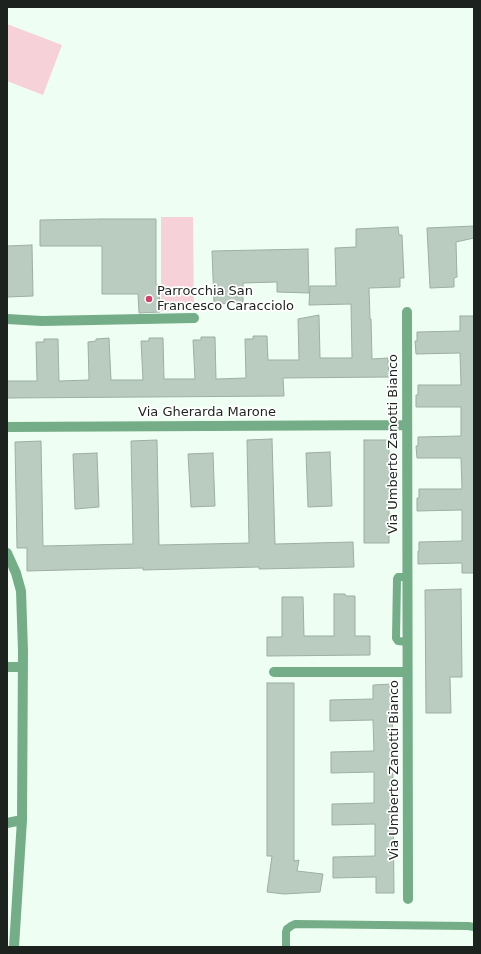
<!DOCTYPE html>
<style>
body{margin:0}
#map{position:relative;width:481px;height:954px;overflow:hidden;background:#eefef2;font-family:"DejaVu Sans",sans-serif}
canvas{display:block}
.frame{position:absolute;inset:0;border:8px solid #1c231e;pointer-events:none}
</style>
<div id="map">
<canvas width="481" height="954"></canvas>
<div class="frame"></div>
</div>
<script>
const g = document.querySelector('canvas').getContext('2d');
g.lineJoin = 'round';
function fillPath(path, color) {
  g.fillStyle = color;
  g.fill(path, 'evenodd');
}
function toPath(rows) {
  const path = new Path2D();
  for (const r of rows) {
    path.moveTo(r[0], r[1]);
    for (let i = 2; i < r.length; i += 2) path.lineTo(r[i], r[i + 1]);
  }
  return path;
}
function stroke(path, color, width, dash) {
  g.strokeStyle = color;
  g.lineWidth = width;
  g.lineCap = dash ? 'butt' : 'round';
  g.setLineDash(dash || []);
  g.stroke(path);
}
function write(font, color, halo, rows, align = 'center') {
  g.font = font + ' "DejaVu Sans",sans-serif';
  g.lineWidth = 3.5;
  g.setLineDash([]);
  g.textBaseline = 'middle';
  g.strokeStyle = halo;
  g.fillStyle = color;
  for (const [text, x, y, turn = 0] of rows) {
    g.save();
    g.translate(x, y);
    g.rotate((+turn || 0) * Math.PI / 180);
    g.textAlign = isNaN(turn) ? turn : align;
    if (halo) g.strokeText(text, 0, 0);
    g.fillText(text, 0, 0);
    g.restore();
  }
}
fillPath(toPath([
 [7,24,62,45,43,95,7,81],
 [161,217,193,217,194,311,161,311]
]), '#f7d1d8');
const building = toPath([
 [101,219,156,219,156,285,159,285,160,312,139,313,138,294,102,294,102,246,40,246,40,220,101,219],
 [474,226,474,238,456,242,457,277,454,278,454,287,430,288,427,228,474,226],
 [398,227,399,235,402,235,404,278,400,278,400,287,369,288,370,319,371,319,372,359,388,358,389,377,283,378,284,396,7,398,7,381,37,381,36,342,44,342,44,339,58,339,59,381,89,380,88,342,96,341,96,339,109,338,111,380,143,380,141,341,149,341,149,338,163,338,164,379,195,379,193,340,201,340,201,337,215,337,216,379,246,378,245,339,253,339,253,336,267,336,268,360,299,360,298,319,319,315,320,358,352,358,351,304,309,305,310,286,336,286,335,248,356,247,356,229,398,227],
 [32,245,33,296,7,297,7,246,32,245],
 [308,249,309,293,277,292,277,282,243,283,243,303,214,304,212,251,308,249],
 [460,316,474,316,474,573,462,573,462,563,418,564,418,551,419,551,419,542,462,541,462,510,417,511,417,498,419,498,419,489,462,489,461,458,417,458,416,446,418,446,418,437,461,436,461,407,416,407,416,395,418,395,418,385,461,385,460,353,416,354,415,341,417,341,417,332,460,331,460,316],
 [272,439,275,544,353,542,354,567,259,569,259,567,143,570,143,568,27,571,27,548,17,548,15,442,41,441,43,546,133,544,131,441,157,440,159,545,249,543,247,440,272,439],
 [364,440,389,440,389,543,364,543,364,440],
 [330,452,332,506,308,507,306,453,330,452],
 [97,453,99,507,75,509,73,454,97,453],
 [213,453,215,506,191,507,188,454,213,453],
 [461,589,462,677,450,677,451,713,426,713,425,590,461,589],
 [334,594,345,594,346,596,355,596,355,636,370,636,370,655,267,656,267,637,282,637,282,597,303,597,304,636,334,636,334,594],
 [267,683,294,683,294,861,299,860,297,871,323,874,320,892,284,894,267,892,272,856,267,856,267,683],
 [392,684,394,893,376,893,376,877,333,878,333,857,375,856,375,824,332,825,332,804,374,803,374,772,331,773,331,752,374,751,373,720,330,721,330,700,373,699,373,685,392,684]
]);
fillPath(building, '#b9ccbf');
stroke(building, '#9cafa1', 1);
stroke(toPath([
 [407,577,398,577,397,579,396,638,398,641,408,642],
 [286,947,286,932,287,929,291,926,295,924,468,926,474,927]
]), '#75ad88', 8);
stroke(toPath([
 [407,312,408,899],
 [7,319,42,321,194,318],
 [7,427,407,425],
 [7,553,16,573,21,591,23,651,22,820,14,947],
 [7,667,23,667],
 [274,672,407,672],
 [7,823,22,820]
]), '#75ad88', 10);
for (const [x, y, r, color] of [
 [149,299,4,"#cf426d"]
]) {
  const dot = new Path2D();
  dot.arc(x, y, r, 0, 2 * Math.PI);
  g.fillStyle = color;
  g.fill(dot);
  stroke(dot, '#fff', 1.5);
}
write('13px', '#1c231e', '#fff', [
 ["Parrocchia San",157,292],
 ["Francesco Caracciolo",157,307]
], 'left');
write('13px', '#1c231e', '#fff', [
 ["Via Gherarda Marone",207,413],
 ["Via Umberto Zanotti Bianco",394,444,-90],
 ["Via Umberto Zanotti Bianco",395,770,-90]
]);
</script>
